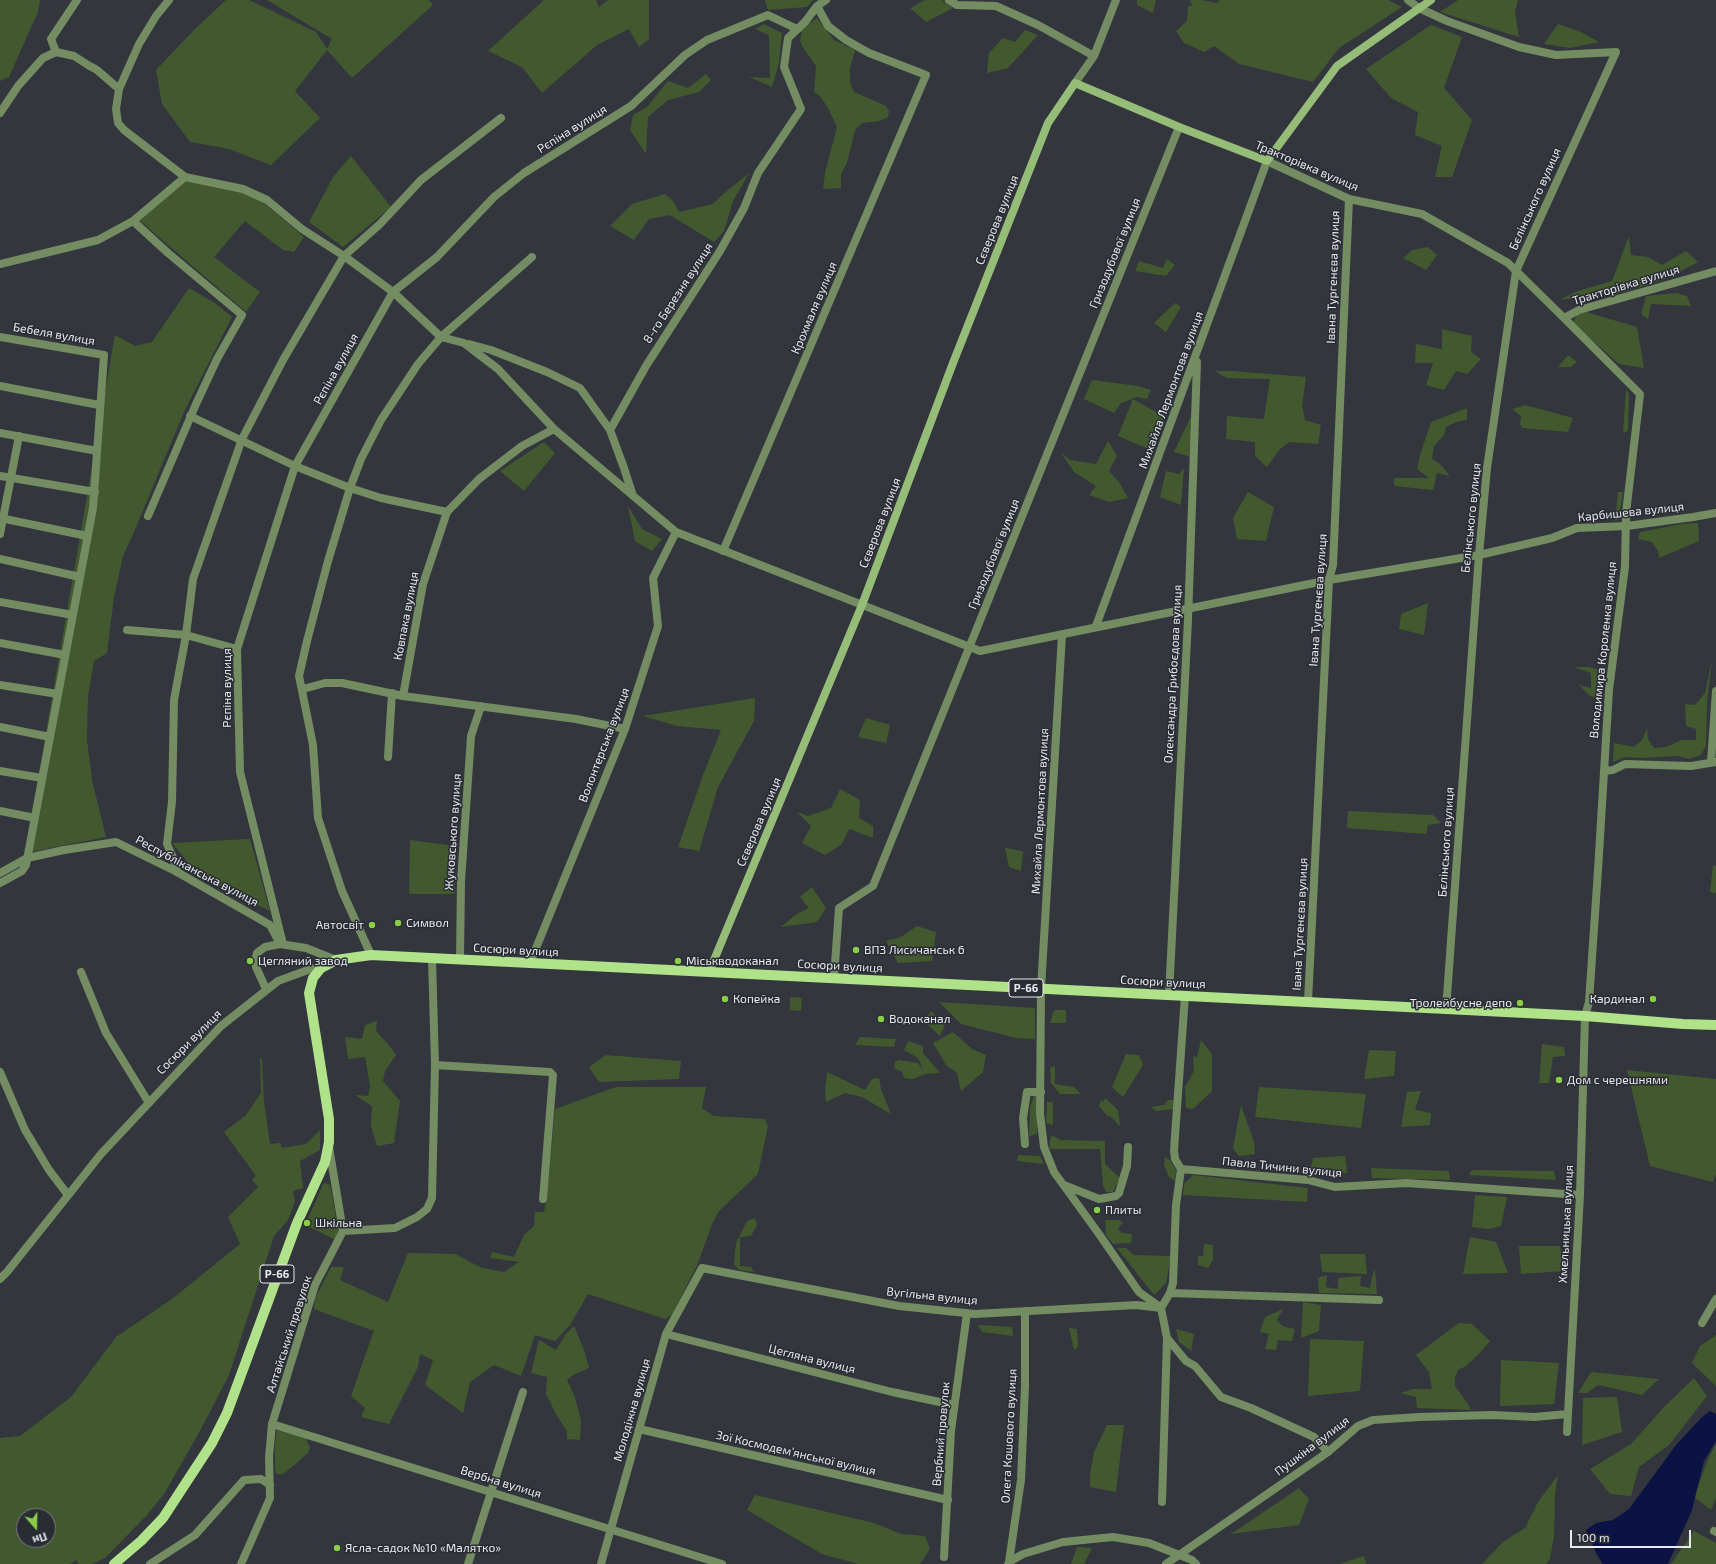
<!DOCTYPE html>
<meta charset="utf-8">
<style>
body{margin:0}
#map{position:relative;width:1716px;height:1564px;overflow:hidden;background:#33363d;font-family:"Exo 2",sans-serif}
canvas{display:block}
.north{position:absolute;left:16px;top:1508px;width:40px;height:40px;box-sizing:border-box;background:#292c33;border:1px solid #75787e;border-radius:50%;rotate:160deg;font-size:11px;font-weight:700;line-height:16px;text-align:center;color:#e8eaef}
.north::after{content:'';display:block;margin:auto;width:14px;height:18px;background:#8ace47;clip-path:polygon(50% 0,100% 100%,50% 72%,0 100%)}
.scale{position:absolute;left:1570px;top:1530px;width:121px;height:18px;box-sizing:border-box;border:2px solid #e8eaef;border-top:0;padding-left:5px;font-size:12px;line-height:14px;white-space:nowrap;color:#e8eaef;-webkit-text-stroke:3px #292c33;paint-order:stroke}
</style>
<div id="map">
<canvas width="1716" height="1564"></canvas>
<div class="north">Пн</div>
<div class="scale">100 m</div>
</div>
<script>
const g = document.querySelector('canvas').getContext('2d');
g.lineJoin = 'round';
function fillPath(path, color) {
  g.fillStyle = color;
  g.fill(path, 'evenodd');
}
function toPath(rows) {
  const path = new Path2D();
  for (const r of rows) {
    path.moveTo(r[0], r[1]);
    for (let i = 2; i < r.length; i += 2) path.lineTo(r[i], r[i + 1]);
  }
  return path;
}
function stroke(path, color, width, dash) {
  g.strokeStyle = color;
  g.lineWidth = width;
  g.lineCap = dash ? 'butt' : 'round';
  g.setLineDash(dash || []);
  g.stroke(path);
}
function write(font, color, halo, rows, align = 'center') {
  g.font = font + ' "Exo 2",sans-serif';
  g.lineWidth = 3;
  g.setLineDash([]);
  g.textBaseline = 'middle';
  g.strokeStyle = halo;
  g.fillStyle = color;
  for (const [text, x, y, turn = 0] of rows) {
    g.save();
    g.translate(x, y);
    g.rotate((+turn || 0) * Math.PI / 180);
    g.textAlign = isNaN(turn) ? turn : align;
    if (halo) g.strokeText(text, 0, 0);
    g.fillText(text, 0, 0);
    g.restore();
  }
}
fillPath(toPath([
 [0,0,40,0,38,12,9,77,0,81],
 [226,0,249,0,316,32,327,49,332,39,267,0,429,0,433,5,352,78,327,50,295,91,320,118,271,165,229,149,190,142,162,104,156,70,195,29],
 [544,0,596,0,599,7,608,0,649,0,649,39,639,47,629,29,597,45,542,93,522,67,488,51],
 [765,0,813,0,807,7,768,10],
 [925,0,942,0,953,8,926,22,910,8],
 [1137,0,1156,0,1153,13,1137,5],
 [1190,0,1201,0,1217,3,1220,0,1388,0,1402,7,1339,48,1313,82,1239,64,1214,46,1204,52,1184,43,1176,31,1187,21,1188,6,1192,6],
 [1458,0,1518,0,1515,11,1519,37,1440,12],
 [817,18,834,40,855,50,850,68,850,83,854,92,886,106,889,111,888,117,879,121,862,123,855,130,847,163,841,174,841,188,823,189,825,173,837,127,828,108,820,96,814,92,816,66,804,49,800,41,802,29],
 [764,24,782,33,779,63,772,87,749,77,770,78,769,35,755,29],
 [1558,24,1581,32,1599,42,1570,48,1544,44],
 [1431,25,1462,37,1444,88,1472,120,1452,177,1435,177,1442,146,1415,135,1418,112,1391,98,1366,69],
 [1025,30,1038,35,1008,68,987,73,989,53,1003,38,1015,42],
 [706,74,711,80,699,92,668,100,648,117,646,154,630,130,633,115,647,107,668,81,688,88],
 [351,156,391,207,343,247,309,222,333,177],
 [749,173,733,201,724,231,714,242,670,215,649,219,634,240,610,226,632,204,665,194,673,201,679,212,713,204,721,196],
 [185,181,242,192,265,204,304,237,294,252,283,250,245,221,214,257,260,292,246,312,139,220],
 [1629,236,1631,255,1648,257,1662,265,1686,251,1698,262,1668,278,1650,284,1623,292,1581,299,1561,299,1578,291,1612,281],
 [1428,247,1437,255,1426,270,1403,258,1412,250],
 [1167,259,1175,265,1166,276,1135,271,1139,261,1163,268],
 [189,288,215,303,232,317,184,412,134,532,123,556,114,597,107,653,94,661,88,696,87,740,92,780,106,837,25,853,115,335,135,346,152,342],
 [1676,293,1687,296,1691,306,1651,304,1648,319,1641,314,1646,296],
 [1175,303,1181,307,1166,332,1154,323],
 [1579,310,1637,327,1644,368,1619,364,1573,323],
 [1442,329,1472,336,1471,352,1481,359,1467,374,1456,371,1444,390,1426,385,1433,363,1415,363,1416,344,1442,349],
 [1568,355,1577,362,1571,367,1558,367],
 [1214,371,1232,371,1306,377,1302,406,1305,420,1321,425,1318,444,1289,442,1279,450,1267,467,1255,456,1255,442,1226,439,1227,416,1264,419,1270,379,1227,378],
 [1092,380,1138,386,1151,390,1147,399,1137,397,1121,403,1114,413,1084,399],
 [1626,389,1629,394,1628,431,1623,433],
 [1133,399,1165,417,1151,450,1118,436],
 [1525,405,1573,418,1568,432,1522,428,1520,424,1521,416,1512,409],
 [1467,408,1467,420,1456,422,1446,427,1444,435,1434,446,1432,459,1440,464,1450,476,1437,473,1433,490,1394,486,1394,478,1429,478,1417,469,1420,455,1431,422],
 [1192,414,1191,457,1174,452],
 [1108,441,1117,456,1109,471,1119,482,1128,498,1109,502,1089,495,1096,486,1074,472,1061,453,1070,460,1096,464],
 [544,442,555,453,524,491,500,471],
 [1184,468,1181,505,1160,497,1166,471,1179,474],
 [1248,492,1274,507,1266,541,1237,539,1233,518],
 [1618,492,1623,492,1619,519,1615,521],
 [628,506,642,529,662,539,652,551,635,541],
 [1698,523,1699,541,1659,558,1658,551,1652,542,1638,539,1640,532,1682,524],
 [1428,603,1424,635,1399,629,1401,614],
 [1712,660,1707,703,1706,746,1701,755,1689,759,1678,756,1642,758,1625,757,1613,762,1614,743,1634,747,1642,740,1647,728,1648,739,1654,748,1666,747,1682,740,1696,740,1696,729,1686,726,1685,704,1695,705,1705,693],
 [1574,667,1589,667,1603,671,1601,700,1590,696,1579,685,1591,688,1591,673],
 [755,698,754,721,718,787,699,851,678,847,703,775,721,730,677,726,643,716],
 [866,718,890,725,886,743,858,737],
 [840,789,860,800,859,818,873,826,873,838,849,829,842,844,825,855,802,843,811,826,797,812,808,816,831,808],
 [1348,811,1433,815,1441,823,1428,825,1426,834,1347,828],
 [250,839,270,911,200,877,172,843],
 [410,840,456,846,455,894,409,894],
 [1005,848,1023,851,1021,871,1009,867],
 [1713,865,1716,866,1716,893,1710,892],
 [812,887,826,908,817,922,781,927,795,915,809,908,800,897],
 [917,926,936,932,932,961,898,963,886,941,901,937],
 [790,997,802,998,801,1011,790,1010],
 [939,1002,1035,1008,1035,1039,1016,1038,961,1024],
 [1054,1010,1066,1010,1066,1023,1050,1023],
 [931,1011,945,1025,940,1036,924,1021],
 [377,1021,376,1031,388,1044,396,1055,385,1071,383,1081,400,1101,394,1143,377,1146,371,1126,372,1106,355,1095,368,1096,370,1086,365,1057,348,1059,345,1037,362,1039,365,1025],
 [953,1032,972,1049,986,1055,983,1072,961,1091,957,1073,946,1065,933,1043],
 [860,1037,896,1039,894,1047,855,1045],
 [1201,1040,1212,1054,1212,1091,1193,1109,1186,1108,1185,1087,1194,1071,1193,1055,1197,1058],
 [908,1041,923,1046,923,1053,940,1073,925,1074,913,1079,904,1078,902,1072,894,1068,895,1062,899,1060,918,1063,923,1070,918,1058,904,1050],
 [1542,1044,1564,1047,1565,1056,1553,1057,1549,1083,1539,1083],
 [1369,1050,1396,1051,1394,1076,1364,1079],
 [1126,1054,1139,1055,1143,1065,1123,1097,1112,1087],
 [606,1055,681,1061,679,1079,599,1082,589,1067],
 [260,1059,262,1059,264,1102,270,1144,280,1143,282,1148,306,1144,320,1130,320,1150,300,1161,303,1188,293,1191,295,1201,288,1220,274,1236,229,1375,200,1431,164,1494,147,1515,105,1558,92,1564,79,1564,76,1560,70,1564,0,1564,0,1438,20,1436,71,1397,116,1337,172,1299,240,1244,228,1217,258,1187,252,1180,256,1176,224,1132,246,1115,261,1093],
 [24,1516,48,1516,48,1540,24,1540],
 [1055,1066,1055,1084,1074,1087,1081,1094,1060,1094,1051,1083,1050,1068],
 [1627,1070,1716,1079,1716,1174,1713,1182,1650,1166],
 [827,1072,865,1090,872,1079,879,1078,881,1089,891,1114,862,1097,845,1093,826,1102,825,1091],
 [616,1087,706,1087,702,1108,713,1116,765,1119,768,1126,758,1174,719,1211,712,1224,698,1263,672,1315,665,1319,588,1294,570,1325,555,1341,535,1335,521,1376,494,1365,470,1382,463,1413,425,1385,433,1360,420,1354,418,1367,389,1424,361,1417,365,1408,351,1396,374,1330,371,1330,314,1309,315,1299,331,1267,344,1267,340,1280,388,1302,408,1253,455,1254,482,1268,504,1272,519,1262,490,1258,492,1252,514,1257,524,1235,534,1226,535,1212,544,1212,547,1197,555,1109],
 [1259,1087,1366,1094,1361,1128,1255,1117],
 [1421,1091,1415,1110,1431,1113,1430,1125,1401,1127,1407,1092],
 [1034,1095,1037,1096,1037,1134,1029,1136,1030,1108],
 [1105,1098,1118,1110,1120,1126,1109,1115,1109,1118,1099,1106,1101,1100,1103,1102],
 [1168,1100,1174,1100,1173,1109,1156,1111,1151,1107,1164,1105],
 [1047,1102,1053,1102,1053,1125,1046,1123],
 [1241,1105,1254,1142,1255,1154,1239,1156,1233,1148],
 [1051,1135,1061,1140,1105,1141,1105,1164,1120,1178,1113,1192,1106,1192,1103,1185,1100,1149,1049,1149],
 [1018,1155,1040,1156,1044,1164,1017,1161],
 [1345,1156,1347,1173,1309,1175,1313,1158],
 [1165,1157,1170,1160,1176,1170,1175,1181,1169,1177,1164,1165],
 [1371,1168,1449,1171,1450,1180,1372,1178],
 [1472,1170,1554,1171,1556,1180,1469,1175],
 [1193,1175,1308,1188,1307,1202,1183,1195,1184,1184],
 [325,1183,330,1185,339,1233,336,1240,309,1227,311,1220,308,1219,323,1184],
 [1475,1195,1507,1197,1501,1226,1489,1229,1472,1227],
 [755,1218,757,1225,751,1236,740,1237,740,1266,751,1267,754,1272,739,1270,734,1264,736,1243,747,1221],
 [1105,1220,1118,1220,1123,1222,1118,1229,1122,1233,1132,1234,1131,1243,1113,1244,1106,1235],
 [1470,1237,1496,1242,1508,1273,1463,1274],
 [1204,1244,1213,1245,1213,1260,1208,1268,1198,1265,1198,1256,1203,1256],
 [1519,1246,1560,1246,1564,1271,1521,1274],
 [1117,1248,1126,1248,1134,1255,1171,1256,1166,1283,1154,1295],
 [1320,1254,1365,1254,1367,1274,1322,1272],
 [1375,1269,1377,1294,1319,1293,1318,1278,1327,1275,1326,1287,1338,1289,1338,1278,1361,1276,1360,1286,1370,1288,1372,1277],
 [1303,1302,1321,1305,1319,1331,1301,1338],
 [1283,1309,1277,1320,1282,1326,1295,1329,1292,1341,1278,1340,1276,1350,1265,1349,1269,1334,1260,1332,1265,1317],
 [1459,1323,1472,1324,1490,1341,1480,1353,1466,1366,1458,1370,1455,1378,1455,1386,1468,1404,1471,1410,1417,1408,1416,1397,1400,1393,1413,1389,1432,1389,1429,1372,1416,1355],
 [978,1325,1012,1327,1013,1336,982,1332],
 [574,1326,584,1350,589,1368,573,1375,567,1380,575,1397,581,1421,580,1440,567,1439,567,1431,557,1416,546,1394,547,1377,531,1373,539,1340,556,1350,566,1334],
 [1069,1328,1077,1329,1078,1347,1074,1350],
 [1176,1329,1194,1334,1191,1351,1179,1342],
 [1716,1335,1716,1386,1692,1363,1700,1346],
 [1310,1339,1364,1341,1360,1391,1308,1396],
 [1501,1360,1559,1363,1554,1404,1500,1406],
 [1591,1372,1659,1379,1642,1395,1598,1385,1587,1393,1578,1393],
 [1694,1378,1707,1396,1669,1445,1639,1467,1631,1496,1610,1494,1590,1469,1631,1444,1664,1407],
 [1617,1397,1622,1432,1582,1445,1583,1398],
 [1107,1425,1124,1425,1116,1492,1090,1487,1090,1474,1094,1452],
 [277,1430,305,1437,310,1448,308,1453,286,1472,280,1475,276,1473,275,1467,275,1441],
 [1716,1444,1716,1498,1711,1510,1694,1497,1709,1457],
 [1558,1475,1555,1494,1554,1536,1550,1559,1546,1564,1482,1564,1503,1542,1525,1528,1538,1502],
 [1299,1488,1309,1499,1299,1525,1231,1534],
 [755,1495,874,1523,901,1534,925,1536,930,1549,920,1564,858,1564,822,1554,747,1510],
 [1694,1531,1716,1543,1716,1564,1671,1564],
 [1077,1547,1092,1548,1084,1564,1071,1564],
 [1364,1556,1366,1564,1340,1564]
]), '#425930');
fillPath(toPath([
 [1710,1411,1716,1414,1716,1441,1704,1461,1692,1510,1668,1564,1603,1564,1597,1555,1586,1530,1596,1523,1613,1520,1629,1509,1676,1445,1701,1418]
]), '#0a1343');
stroke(toPath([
 [949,0,957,5,996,6,1038,25,1094,56],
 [1408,0,1419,8,1447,21,1519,47,1556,55,1616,52,1516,271,1487,468,1479,555,1446,1010],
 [1075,83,1094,56,1116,0],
 [119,89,139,44,156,16,169,0],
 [0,113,18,86,43,58,56,52,51,39,77,0],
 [185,177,243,189,267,200,302,229,344,256,393,292,441,337,464,343,498,369,554,429,676,532,980,651,1329,580,1479,555,1552,538,1577,528,1627,526,1693,517,1716,513],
 [133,221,168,253,242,315,217,359,196,404,148,516],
 [0,264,98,240,133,221,185,177,124,130,118,123,116,109,119,89,97,70,88,65,74,56,56,52],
 [1564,318,1640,394,1626,513,1625,567,1609,690,1598,870,1589,1002,1585,1016,1580,1195,1567,1432],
 [0,337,104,355,93,508,26,865,22,871,0,883],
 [469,344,491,350,547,372,580,388,610,430],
 [0,386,99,405],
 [190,416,295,466,350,488,381,498,447,512],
 [0,433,97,451],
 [0,476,95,492],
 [633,496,624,468,610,430,646,366,720,251,744,208,758,173,801,109,784,67,788,38,805,22,817,6,826,0],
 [0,518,87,536],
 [0,534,19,436],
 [723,551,926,75,869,53,846,40,828,26,817,6],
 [0,559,80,577],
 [0,602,73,615],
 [1096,626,1267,161,1349,199,1422,214,1508,263,1564,318,1579,310,1716,271],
 [127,630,186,635,237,649],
 [1062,635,1041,989,1040,1114,1044,1147,1054,1172,1099,1234,1139,1292,1160,1307],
 [0,643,65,655],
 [0,685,58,694],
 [303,689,325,683,342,683,403,696,576,719,625,729],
 [403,696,423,584,447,512,479,479,522,446,554,429],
 [0,727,50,737],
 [388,757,392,693],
 [1711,762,1716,691],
 [0,771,42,778],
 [1604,771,1613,770,1625,764,1691,766,1716,762],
 [0,811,35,818],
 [177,872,174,860,167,844,172,802,174,700,186,635,193,579,242,439,283,360,344,256,380,224,421,180,501,118],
 [0,873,27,858,64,850,116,842,177,872,270,925,279,942],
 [283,944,240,772,237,649,295,466,393,292,437,257,494,197,524,173,631,106,685,55,707,40,768,15,797,29],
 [371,955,342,891,318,818,313,745,299,676,307,641,328,561,350,488,361,459,381,420,418,364,441,337,532,257],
 [460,960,461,881,471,736,481,706],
 [530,963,625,729,658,626,653,578,676,532],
 [81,972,106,1033,149,1103],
 [834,978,839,908,873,886,1179,127],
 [266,989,256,967,255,960,257,953,265,947,280,944,306,948,336,960],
 [1169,995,1188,620,1197,362],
 [1185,996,1174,1150,1175,1159,1181,1169,1308,1180,1335,1187,1406,1183,1580,1195],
 [1308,1002,1329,580,1333,565,1349,199],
 [435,1065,550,1072,553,1075,543,1199],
 [0,1072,25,1130,49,1170,68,1195],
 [1025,1144,1023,1118,1027,1092,1041,1092],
 [329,1147,343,1231],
 [1064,1185,1099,1199,1116,1196,1119,1193,1127,1166,1128,1147],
 [343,1231,395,1228,417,1217,427,1209,432,1198,435,1065,432,959],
 [0,1279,7,1272,101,1154,221,1026,278,981,327,963],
 [1170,1293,1379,1300],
 [1702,1323,1716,1299],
 [666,1334,892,1392,954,1405],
 [1167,1338,1186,1361,1195,1366,1221,1397,1251,1408,1314,1437,1328,1452],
 [272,1424,722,1564],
 [639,1429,948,1500],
 [1162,1502,1167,1338,1161,1308,1170,1293,1173,1283,1176,1205,1181,1169],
 [1714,1531,1716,1532],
 [944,1557,951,1431,967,1313],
 [1009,1562,1021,1480,1025,1386,1025,1311],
 [150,1564,195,1535,244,1480,261,1479,270,1485],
 [241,1564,270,1498,269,1457,272,1424,315,1285,343,1231],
 [468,1564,523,1392],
 [601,1564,666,1334,702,1268,899,1306,975,1314,1136,1305,1161,1308],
 [1008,1564,1009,1562,1023,1554,1063,1542,1113,1537,1149,1543,1192,1560,1196,1564],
 [1166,1564,1328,1452,1358,1426,1373,1420,1419,1417,1493,1415,1534,1417,1568,1414]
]), '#748c62', 8);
stroke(toPath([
 [709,972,862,605,953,363,1048,123,1075,83,1179,127,1267,161,1337,66,1431,0]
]), '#96bd78', 8);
stroke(toPath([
 [114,1564,141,1541,163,1518,212,1443,227,1413,297,1223,325,1162,329,1142,329,1119,309,993,313,978,321,968,336,960,371,955,1585,1016,1683,1024,1716,1025]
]), '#b0e289', 10);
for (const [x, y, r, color] of [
 [398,923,4,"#8ace47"],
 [372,925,4,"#8ace47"],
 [856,950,4,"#8ace47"],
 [250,961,4,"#8ace47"],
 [678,961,4,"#8ace47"],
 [725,999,4,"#8ace47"],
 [1653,999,4,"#8ace47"],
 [1520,1003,4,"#8ace47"],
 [881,1019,4,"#8ace47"],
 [1559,1080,4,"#8ace47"],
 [1097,1210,4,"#8ace47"],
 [307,1223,4,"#8ace47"],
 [337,1548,4,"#8ace47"]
]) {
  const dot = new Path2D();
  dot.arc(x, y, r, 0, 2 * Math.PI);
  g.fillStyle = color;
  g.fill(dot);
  stroke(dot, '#292c33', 1.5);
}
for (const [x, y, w] of [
 [1026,988,34],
 [277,1274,34]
]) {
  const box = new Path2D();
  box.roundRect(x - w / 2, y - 9, w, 18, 3);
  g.fillStyle = '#292c33';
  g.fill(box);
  stroke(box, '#e8eaef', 1);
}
write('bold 11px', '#e8eaef', null, [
 ["Р-66",1026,988],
 ["Р-66",277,1274]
]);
write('12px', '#e8eaef', '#292c33', [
 ["Рєпіна вулиця",572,129,-32],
 ["Тракторівка вулиця",1307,166,23],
 ["Бєлінського вулиця",1535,199,-66],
 ["Сєверова вулиця",997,220,-68],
 ["Гризодубової вулиця",1115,253,-68],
 ["Івана Тургенєва вулиця",1333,277,-88],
 ["Тракторівка вулиця",1626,285,-17],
 ["8-го Березня вулиця",678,293,-57],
 ["Крохмаля вулиця",814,308,-67],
 ["Бебеля вулиця",54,334,10],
 ["Рєпіна вулиця",336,369,-61],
 ["Михайла Лермонтова вулиця",1171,390,-70],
 ["Карбишева вулиця",1631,512,-6],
 ["Бєлінського вулиця",1471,518,-84],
 ["Сєверова вулиця",880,523,-69],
 ["Гризодубової вулиця",994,554,-68],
 ["Івана Тургенєва вулиця",1318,600,-86],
 ["Ковпака вулиця",406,616,-79],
 ["Володимира Короленка вулиця",1603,650,-84],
 ["Олександра Грибоєдова вулиця",1173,674,-87],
 ["Рєпіна вулиця",227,688,-90],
 ["Волонтерська вулиця",604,745,-69],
 ["Михайла Лермонтова вулиця",1040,811,-87],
 ["Сєверова вулиця",759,822,-67],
 ["Жуковського вулиця",453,832,-86],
 ["Бєлінського вулиця",1446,842,-86],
 ["Республіканська вулиця",197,871,28],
 ["Івана Тургенєва вулиця",1300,924,-87],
 ["Сосюри вулиця",516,950,3],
 ["Сосюри вулиця",840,966,3],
 ["Сосюри вулиця",1163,982,3],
 ["Сосюри вулиця",189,1042,-45],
 ["Павла Тичини вулиця",1282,1167,6],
 ["Хмельницька вулиця",1566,1224,-87],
 ["Вугільна вулиця",932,1296,6],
 ["Алтайський провулок",289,1334,-72],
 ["Цегляна вулиця",812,1359,14],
 ["Молодіжна вулиця",632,1410,-74],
 ["Вербний провулок",941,1434,-85],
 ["Олега Кошового вулиця",1009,1436,-87],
 ["Пушкіна вулиця",1312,1446,-37],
 ["Зої Космодем’янської вулиця",796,1453,13],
 ["Вербна вулиця",501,1482,17]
]);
write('12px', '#e8eaef', '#292c33', [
 ["Символ",406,923],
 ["Автосвіт",364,925,"right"],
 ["ВПЗ Лисичанськ 6",864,950],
 ["Цегляний завод",258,961],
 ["Міськводоканал",686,961],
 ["Копейка",733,999],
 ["Кардинал",1645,999,"right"],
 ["Тролейбусне депо",1512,1003,"right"],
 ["Водоканал",889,1019],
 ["Дом с черешнями",1567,1080],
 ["Плиты",1105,1210],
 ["Шкільна",315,1223],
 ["Ясла-садок №10 «Малятко»",345,1548]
], 'left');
</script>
